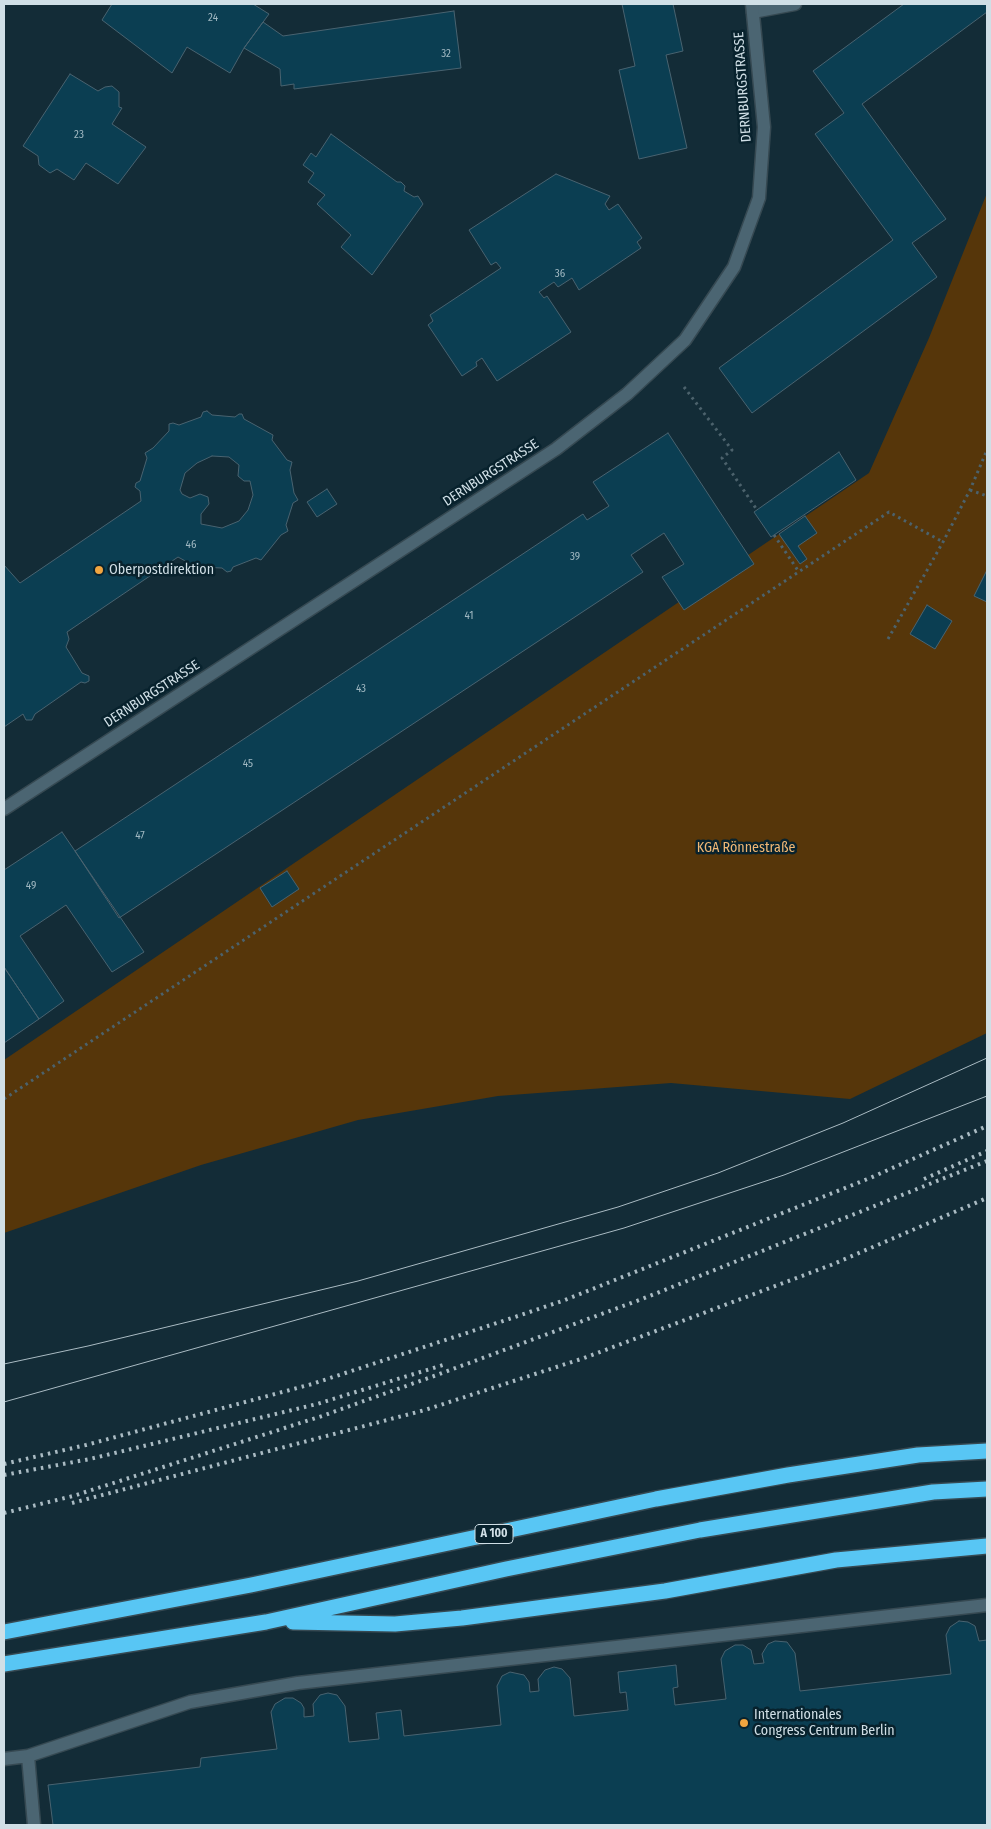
<!DOCTYPE html>
<meta charset="utf-8">
<style>
body{margin:0}
#map{position:relative;width:991px;height:1829px;overflow:hidden;background:#132c37;font-family:"Fira Sans Condensed",sans-serif}
canvas{display:block}
.frame{position:absolute;inset:0;border:5px solid #d0dfe6;pointer-events:none}
</style>
<div id="map">
<canvas width="991" height="1829"></canvas>
<div class="frame"></div>
</div>
<script>
const g = document.querySelector('canvas').getContext('2d');
g.lineJoin = 'round';
function fillPath(path, color) {
  g.fillStyle = color;
  g.fill(path, 'evenodd');
}
function toPath(rows) {
  const path = new Path2D();
  for (const r of rows) {
    path.moveTo(r[0], r[1]);
    for (let i = 2; i < r.length; i += 2) path.lineTo(r[i], r[i + 1]);
  }
  return path;
}
function stroke(path, color, width, dash) {
  g.strokeStyle = color;
  g.lineWidth = width;
  g.lineCap = dash ? 'butt' : 'round';
  g.setLineDash(dash || []);
  g.stroke(path);
}
function write(font, color, halo, rows, align = 'center') {
  g.font = font + ' "Fira Sans Condensed",sans-serif';
  g.lineWidth = 5;
  g.setLineDash([]);
  g.textBaseline = 'middle';
  g.strokeStyle = halo;
  g.fillStyle = color;
  for (const [text, x, y, turn = 0] of rows) {
    g.save();
    g.translate(x, y);
    g.rotate((+turn || 0) * Math.PI / 180);
    g.textAlign = isNaN(turn) ? turn : align;
    if (halo) g.strokeText(text, 0, 0);
    g.fillText(text, 0, 0);
    g.restore();
  }
}
fillPath(toPath([
 [987,193,987,1033,850,1099,671,1083,498,1096,358,1120,201,1165,4,1233,4,1060,869,473,929,338]
]), '#56360a');
const building = toPath([
 [112,4,253,4,269,14,244,48,230,73,187,47,172,73,102,20,112,4],
 [622,4,673,4,683,51,666,55,687,148,639,159,619,70,635,66,622,4],
 [904,4,987,4,987,12,862,104,946,219,912,243,937,277,752,413,719,368,893,240,815,134,844,113,813,71,904,4],
 [454,11,461,68,294,89,294,84,281,86,280,69,244,48,263,22,283,36,454,11],
 [70,74,98,91,105,87,112,86,119,92,119,107,122,108,112,124,146,147,118,184,86,163,74,180,57,169,50,173,39,165,38,156,23,146,70,74],
 [331,134,397,182,401,182,405,186,404,191,414,197,418,196,423,204,372,275,341,247,351,235,317,204,325,195,308,182,314,173,303,165,311,153,316,157,331,134],
 [556,174,610,196,605,204,609,210,618,204,642,238,637,242,641,248,579,290,572,278,558,287,554,282,539,292,544,298,547,296,571,332,497,381,482,358,476,362,477,366,462,376,428,325,433,321,430,315,501,268,496,262,491,265,469,230,556,174],
 [207,411,212,415,235,417,239,414,242,414,244,419,273,435,272,440,287,460,292,462,290,470,294,493,298,500,293,503,286,525,288,531,281,535,261,560,256,558,233,567,231,571,227,572,222,568,199,567,194,569,190,568,189,563,178,557,67,632,69,639,66,647,82,673,89,676,89,681,85,683,81,682,35,714,32,720,26,720,23,714,4,727,4,565,20,583,141,501,140,491,135,487,136,483,140,481,147,458,145,453,153,448,169,431,169,424,173,423,179,425,201,417,203,412,207,411],
 [212,456,229,457,239,465,238,476,244,481,250,481,253,495,248,510,239,521,222,528,201,524,201,514,209,504,208,497,200,494,190,498,182,494,180,490,185,473,197,463,212,456],
 [668,433,754,564,684,610,662,577,684,564,664,533,631,555,643,572,119,918,75,851,583,514,587,520,609,506,593,482,668,433],
 [839,452,856,480,771,537,754,512,839,452],
 [327,489,337,504,317,517,307,502,327,489],
 [805,516,817,533,798,546,807,559,800,564,779,534,805,516],
 [987,570,987,602,974,596,987,570],
 [927,605,952,621,935,649,910,634,927,605],
 [62,832,144,952,112,972,66,905,20,936,64,1001,39,1019,4,967,4,870,62,832],
 [287,871,299,889,272,907,260,888,287,871],
 [4,967,39,1019,4,1043,4,967],
 [959,1621,968,1622,975,1626,979,1641,987,1640,987,1825,53,1825,48,1785,200,1767,201,1758,277,1749,271,1712,275,1704,285,1698,293,1698,301,1703,304,1708,304,1717,314,1716,313,1704,320,1695,328,1693,337,1695,345,1706,349,1742,379,1739,376,1713,401,1710,404,1736,501,1725,497,1686,502,1676,510,1672,524,1675,529,1682,530,1692,539,1691,538,1679,545,1670,554,1667,562,1669,570,1678,574,1716,628,1710,626,1692,620,1693,618,1672,676,1665,678,1687,673,1688,675,1705,726,1699,721,1659,725,1651,735,1645,743,1645,751,1650,754,1664,764,1663,762,1654,768,1644,775,1641,787,1642,795,1653,800,1691,951,1674,946,1635,950,1627,959,1621]
]);
fillPath(building, '#0b3e52');
stroke(building, '#496370', 1);
const service = toPath([
 [753,12,795,4],
 [28,1756,34,1825],
 [4,1759,28,1756,190,1702,298,1683,987,1605]
]);
const minor = toPath([
 [4,809,556,449,627,394,685,340,734,267,759,198,764,127,752,4]
]);
const motorway = toPath([
 [293,1622,395,1624,462,1618,665,1591,836,1560,987,1546],
 [4,1632,251,1585,656,1499,788,1475,918,1455,987,1451],
 [4,1664,266,1622,506,1569,700,1530,933,1492,987,1489]
]);
stroke(service, '#364952', 15);
stroke(minor, '#364952', 15);
stroke(motorway, '#364952', 18);
stroke(toPath([
 [684,387,732,450,722,458,757,510],
 [970,490,987,496],
 [774,535,799,572],
 [888,639,943,542,970,490,987,450],
 [4,1099,889,512,943,542]
]), '#4c626c', 3, [2.5, 4]);
stroke(service, '#4b6572', 12);
stroke(minor, '#4b6572', 12);
stroke(motorway, '#58c6f4', 15);
stroke(toPath([
 [4,1364,88,1346,358,1281,618,1207,718,1173,843,1123,987,1058],
 [4,1402,624,1228,784,1175,987,1096]
]), '#aabbc3', 1);
stroke(toPath([
 [924,1179,987,1151],
 [4,1464,86,1445,312,1384,509,1319,565,1300,870,1178,987,1126],
 [4,1475,90,1459,317,1404,443,1365],
 [72,1503,425,1410,584,1358,831,1265,987,1198],
 [4,1513,73,1496,322,1416,434,1376,642,1299,987,1161]
]), '#aabbc3', 4, [2.5, 5]);
for (const [x, y, r, color] of [
 [99,570,5,"#f1a540"],
 [744,1723,5,"#f1a540"]
]) {
  const dot = new Path2D();
  dot.arc(x, y, r, 0, 2 * Math.PI);
  g.fillStyle = color;
  g.fill(dot);
  stroke(dot, '#08222d', 2);
}
write('11px', '#9fb7c1', null, [
 ["24",213,18],
 ["32",446,54],
 ["23",79,135],
 ["36",560,274],
 ["46",191,545],
 ["39",575,557],
 ["41",469,616],
 ["43",361,689],
 ["45",248,764],
 ["47",140,836],
 ["49",31,886]
]);
for (const [x, y, w] of [
 [494,1534,38]
]) {
  const box = new Path2D();
  box.roundRect(x - w / 2, y - 9.5, w, 19, 4);
  g.fillStyle = '#08222d';
  g.fill(box);
  stroke(box, '#d0dfe6', 1);
}
write('bold 12px', '#d0dfe6', null, [
 ["A 100",494,1534]
]);
write('14px', '#d0dfe6', '#08222d', [
 ["DERNBURGSTRASSE",743,87,-94],
 ["DERNBURGSTRASSE",491,473,-33],
 ["DERNBURGSTRASSE",152,694,-33]
]);
write('14px', '#d0dfe6', '#08222d', [
 ["Oberpostdirektion",109,570],
 ["Internationales",754,1715],
 ["Congress Centrum Berlin",754,1731]
], 'left');
write('14px', '#f0b875', '#08222d', [
 ["KGA Rönnestraße",746,848]
]);
</script>
